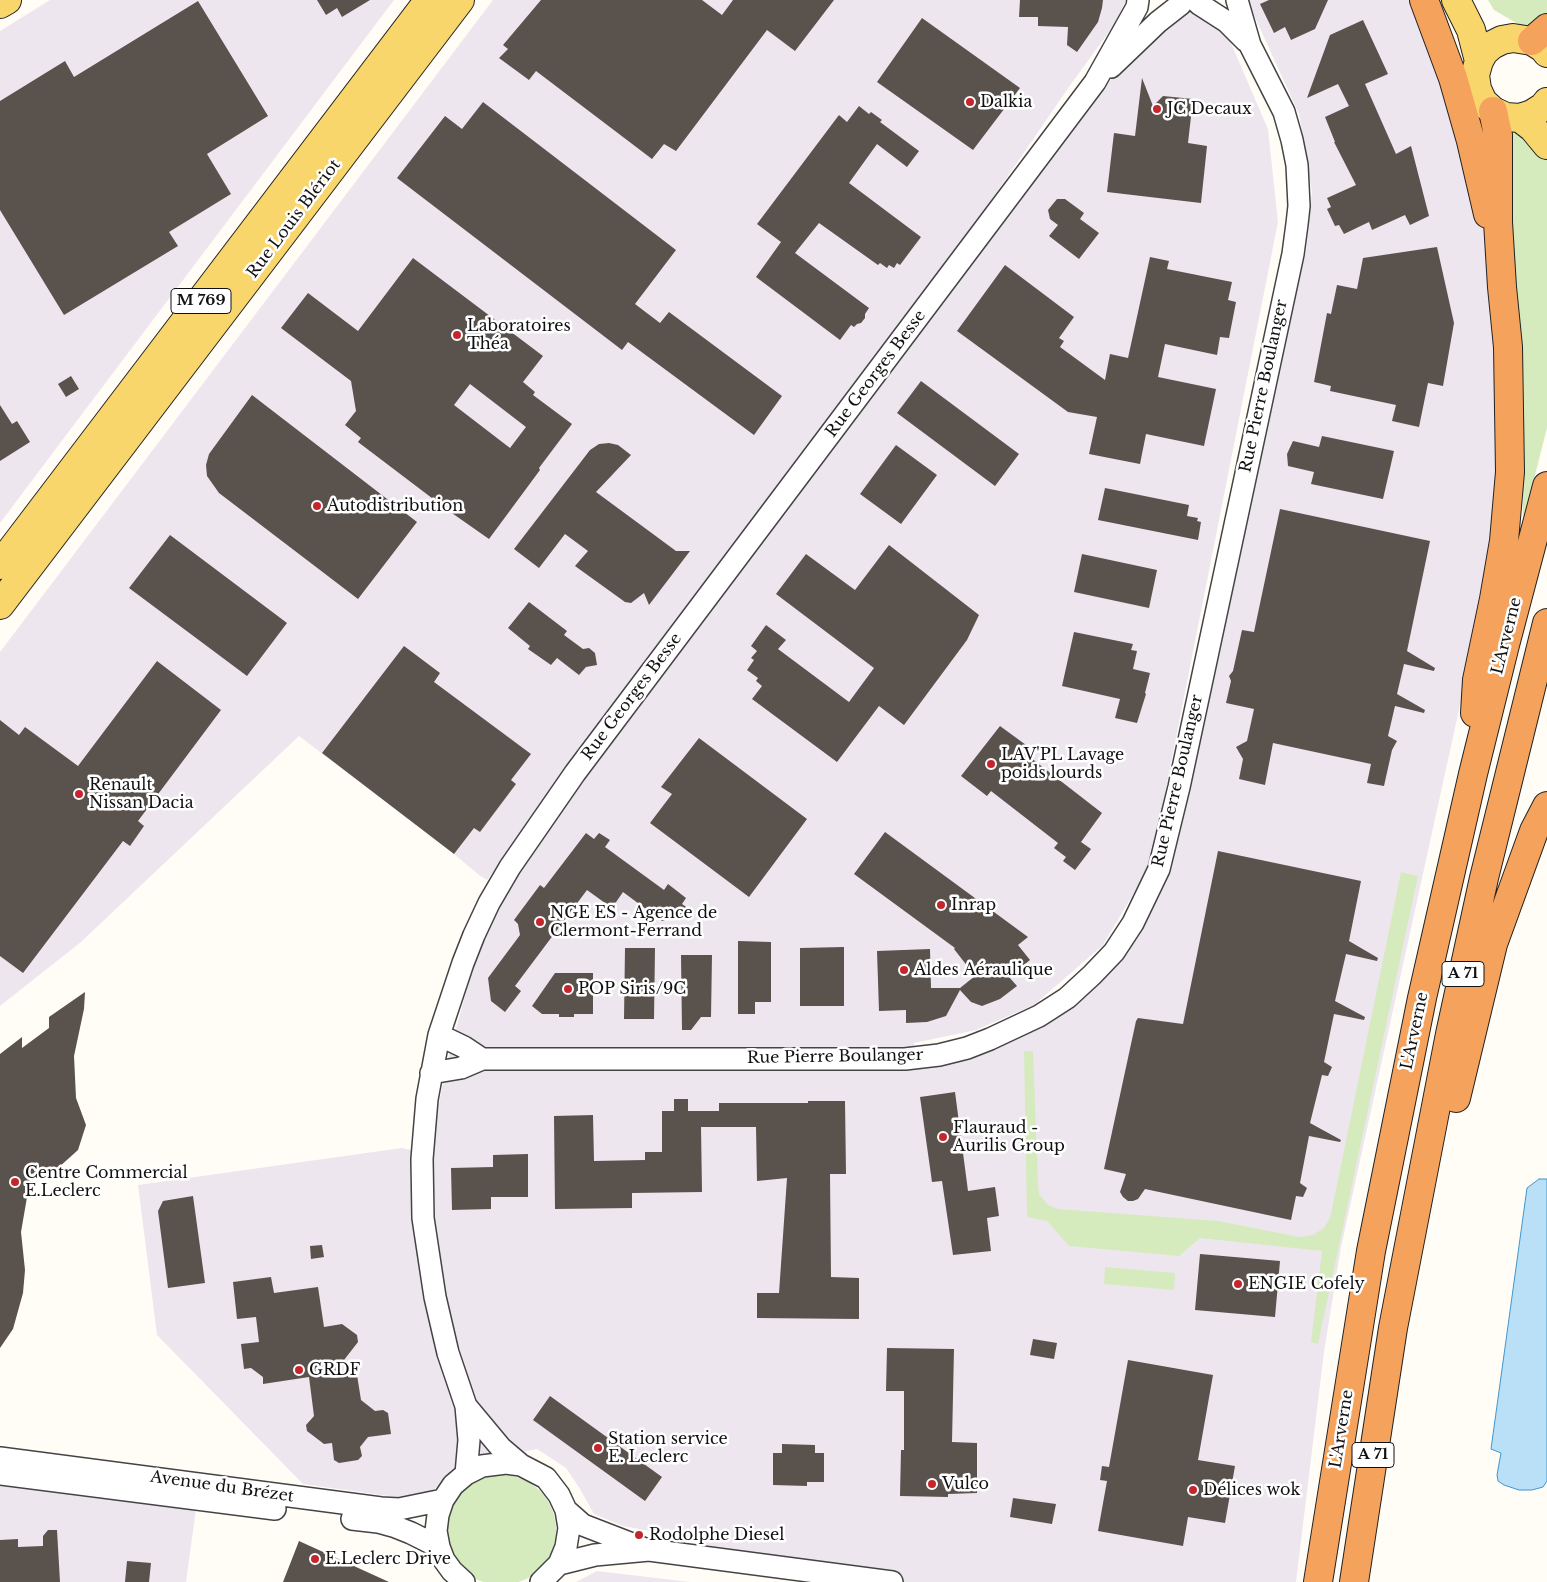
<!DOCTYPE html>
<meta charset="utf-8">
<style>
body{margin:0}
canvas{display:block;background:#fffdf5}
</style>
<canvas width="1547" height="1582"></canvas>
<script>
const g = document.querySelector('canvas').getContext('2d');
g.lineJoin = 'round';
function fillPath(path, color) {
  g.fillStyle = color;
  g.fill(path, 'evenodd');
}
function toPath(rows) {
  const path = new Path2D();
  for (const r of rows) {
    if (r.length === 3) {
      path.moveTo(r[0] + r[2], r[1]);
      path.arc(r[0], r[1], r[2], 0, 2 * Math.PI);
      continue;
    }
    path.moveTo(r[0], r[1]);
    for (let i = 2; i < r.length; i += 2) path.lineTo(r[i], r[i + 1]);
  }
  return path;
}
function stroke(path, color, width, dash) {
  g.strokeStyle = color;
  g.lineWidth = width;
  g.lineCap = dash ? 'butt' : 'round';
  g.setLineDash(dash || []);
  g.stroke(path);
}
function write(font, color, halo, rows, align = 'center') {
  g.font = font + ' "Libre Baskerville",serif';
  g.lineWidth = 5;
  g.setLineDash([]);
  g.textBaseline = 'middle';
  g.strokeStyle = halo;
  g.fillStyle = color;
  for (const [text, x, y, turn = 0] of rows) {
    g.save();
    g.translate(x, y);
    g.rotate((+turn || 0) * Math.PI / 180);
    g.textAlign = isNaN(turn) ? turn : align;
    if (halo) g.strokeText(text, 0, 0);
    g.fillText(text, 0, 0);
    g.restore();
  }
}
fillPath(toPath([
 [50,0,394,0,0,523,0,31],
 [493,0,1126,0,1114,25,1071,84,968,234,487,880,479,875,454,854,299,736,81,942,0,1006,0,652],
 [1247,0,1420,0,1466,137,1488,241,1500,349,1498,510,1473,646,1341,1247,1324,1352,1296,1582,905,1582,725,1551,676,1536,623,1526,594,1514,580,1489,566,1468,537,1449,503,1456,458,1470,431,1492,410,1499,303,1484,157,1335,138,1185,402,1148,429,1154,447,1063,473,966,495,904,536,839,1166,7,1179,11,1203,9,1215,6,1268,129,1278,222,1151,864,1103,945,1034,1005,976,1030,914,1043,917,1068,987,1053,1049,1020,1169,870,1265,411,1306,252,1312,192,1299,114],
 [0,1484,196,1509,186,1582,0,1582],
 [597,1571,690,1582,576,1582]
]), '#eee6ef');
fillPath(toPath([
 [1488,0,1547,0,1547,16,1537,25,1520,25,1494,10],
 [1510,129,1529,133,1547,160,1547,428,1523,522,1521,419,1506,232],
 [1401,872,1418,876,1318,1344,1311,1342,1322,1251,1200,1238,1179,1256,1069,1246,1047,1221,1027,1217,1024,1051,1033,1051,1038,1183,1039,1194,1048,1205,1058,1209,1218,1221,1299,1237,1313,1235,1324,1228,1330,1218,1338,1180],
 [1105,1267,1175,1273,1174,1290,1104,1284],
 [501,1530,55]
]), '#d5ebbd');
const water = toPath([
 [1539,1179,1547,1179,1547,1481,1543,1487,1532,1490,1519,1490,1504,1485,1498,1481,1497,1475,1501,1453,1491,1449,1527,1188,1539,1179]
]);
fillPath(water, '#b9e0f7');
stroke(water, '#3f96cf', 1);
fillPath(toPath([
 [317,0,370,0,342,17,337,8,326,15],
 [541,0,702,0,722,15,733,0,834,0,795,51,767,30,676,151,664,144,652,159,536,71,529,80,499,58,508,49,503,45],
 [1020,0,1103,0,1102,8,1098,22,1077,52,1067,45,1068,27,1038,26,1038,17,1019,17],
 [1269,0,1328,0,1315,29,1291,40,1285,27,1274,33,1260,4],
 [198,1,268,116,207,154,231,194,169,232,178,246,64,315,0,210,0,101,65,61,74,77],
 [922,18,1020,88,973,150,877,82],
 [1363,20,1388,74,1365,84,1396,154,1411,146,1429,216,1410,225,1405,215,1372,230,1369,222,1344,234,1339,225,1335,226,1327,209,1331,207,1327,198,1356,185,1334,142,1335,142,1325,117,1349,106,1338,84,1307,98,1330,35],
 [1142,78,1153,106,1163,96,1193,99,1188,143,1207,146,1201,203,1107,192,1114,133,1135,136],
 [483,102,676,250,635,304,660,323,669,312,782,396,754,435,628,342,622,350,397,178,445,116,462,129],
 [859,106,869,114,871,112,882,120,880,122,919,151,907,167,877,144,849,183,921,237,900,265,897,263,894,268,889,265,887,268,880,263,878,265,819,223,795,253,869,308,865,314,865,318,861,323,857,324,854,327,851,325,840,340,756,277,781,242,757,224,839,115,847,122],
 [1057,199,1065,199,1084,213,1080,219,1099,233,1079,259,1049,236,1058,225,1050,219,1048,210],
 [1437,247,1454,323,1443,386,1428,383,1419,427,1392,421,1396,405,1330,391,1331,386,1314,382,1327,313,1331,314,1337,285,1357,289,1363,258],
 [1150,257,1169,261,1167,269,1232,282,1228,300,1236,302,1229,338,1220,337,1217,355,1165,344,1158,377,1216,389,1204,446,1146,434,1140,464,1089,454,1097,417,1068,412,957,331,1005,265,1074,317,1059,338,1064,341,1060,347,1105,380,1110,354,1128,358],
 [413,258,543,356,523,382,535,392,533,395,572,424,539,468,540,470,489,539,449,511,358,442,361,438,345,425,356,411,351,381,281,328,308,293,358,331],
 [470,384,526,427,510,448,454,405],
 [71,376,79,389,66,397,58,384],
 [921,381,1019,454,995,486,897,413],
 [252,395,417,522,358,599,219,493,207,476,206,465,209,454],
 [0,405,12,424,17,421,30,442,0,461],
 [1322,436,1394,451,1383,499,1311,484,1314,472,1288,466,1287,454,1293,441,1319,447],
 [609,443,618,445,631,455,596,492,676,551,690,551,649,605,644,593,631,603,625,602,575,566,588,551,565,534,539,568,514,549,590,450,599,444],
 [896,445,937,475,901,524,860,494],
 [1105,488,1189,505,1187,516,1198,518,1197,521,1201,522,1198,540,1098,520],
 [1280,509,1430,541,1407,651,1435,668,1434,671,1404,664,1397,694,1425,710,1424,713,1395,706,1388,736,1397,741,1392,750,1384,786,1367,783,1371,764,1273,743,1265,785,1239,779,1243,759,1236,747,1247,741,1254,709,1226,703,1231,681,1229,676,1233,671,1242,630,1254,632],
 [170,535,287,623,247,676,129,588],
 [889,545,979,615,967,640,904,725,879,706,837,762,752,699,762,686,756,681,758,678,747,670,754,660,751,658,757,651,751,646,766,625,786,640,778,649,849,702,874,668,776,594,806,554,855,590],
 [1082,554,1157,570,1149,608,1074,592],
 [529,602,567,631,564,635,583,649,589,648,595,653,597,665,586,667,579,675,557,658,551,665,528,649,530,646,508,628],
 [1074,632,1133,644,1131,650,1137,651,1133,669,1150,673,1145,693,1146,694,1137,723,1115,718,1120,699,1062,686],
 [404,646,440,673,434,682,531,754,511,780,516,784,480,832,474,828,454,854,322,753],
 [157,661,221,710,138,821,144,826,130,846,123,841,23,973,0,956,0,720,19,735,25,727,78,766],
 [1000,726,1026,745,1022,751,1102,813,1081,842,1091,849,1075,870,1063,861,1066,857,1054,848,1058,843,991,791,987,796,961,776],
 [699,738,807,819,749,897,650,823,672,794,661,787],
 [885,832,1028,937,1018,945,1030,960,1009,977,1017,986,1000,999,982,1006,971,1002,960,990,946,1016,927,1022,906,1023,906,1010,879,1011,877,951,930,949,931,988,960,988,975,976,954,949,955,948,854,874],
 [586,833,594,839,599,833,610,840,605,847,664,890,668,884,686,898,682,904,693,912,662,921,623,892,612,908,587,890,515,986,521,991,505,1012,491,1001,488,978,520,935,518,924,514,920,540,885,544,888],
 [1218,851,1361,881,1349,941,1378,958,1377,961,1346,954,1335,1001,1365,1017,1364,1020,1334,1014,1324,1062,1332,1067,1328,1076,1322,1075,1310,1123,1341,1140,1340,1142,1309,1136,1300,1183,1307,1188,1303,1197,1296,1196,1291,1220,1145,1189,1138,1199,1133,1201,1128,1201,1123,1197,1120,1192,1126,1174,1104,1169,1136,1021,1138,1018,1183,1024],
 [738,941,771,942,771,1002,755,1002,755,1014,738,1014],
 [844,947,844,1006,800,1006,800,948],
 [625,948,655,948,654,1019,624,1019],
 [681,955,712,955,711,1017,701,1017,691,1030,682,1030],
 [555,973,593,973,593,1014,574,1014,574,1017,559,1017,559,1014,542,1014,532,1006],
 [85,992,84,1009,74,1056,76,1098,86,1125,78,1150,58,1168,31,1174,21,1232,25,1270,23,1293,13,1329,0,1348,0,1054,22,1037,22,1048,49,1028,49,1017],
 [955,1092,968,1191,995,1187,999,1216,987,1218,991,1251,953,1255,942,1181,932,1182,920,1097],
 [674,1099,688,1099,688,1111,719,1111,719,1103,808,1103,808,1101,845,1101,846,1174,830,1174,831,1277,859,1278,859,1319,757,1318,757,1293,779,1293,787,1178,757,1181,756,1127,701,1127,702,1192,632,1193,632,1208,555,1209,554,1116,593,1115,594,1161,645,1160,645,1152,662,1152,662,1111,674,1111],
 [528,1154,528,1197,491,1197,491,1209,452,1210,451,1168,493,1167,493,1155],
 [193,1196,205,1283,168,1288,158,1211,163,1201],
 [322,1245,324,1257,311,1259,310,1246],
 [1200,1254,1280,1261,1275,1317,1195,1310],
 [271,1277,274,1293,318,1287,324,1327,342,1324,357,1335,358,1342,330,1378,357,1375,361,1400,375,1411,383,1410,388,1413,391,1434,368,1437,360,1447,362,1456,358,1460,339,1463,334,1460,332,1443,324,1444,307,1431,306,1425,314,1416,309,1377,263,1384,263,1377,251,1368,244,1369,241,1344,259,1342,256,1317,237,1319,233,1282],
 [1033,1339,1057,1343,1054,1359,1030,1355],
 [887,1348,954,1349,952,1442,977,1443,977,1493,948,1494,948,1497,900,1496,901,1450,904,1450,904,1391,886,1391],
 [1128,1360,1213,1375,1198,1460,1235,1466,1225,1523,1188,1517,1183,1546,1098,1531,1107,1481,1100,1480,1102,1466,1109,1467],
 [550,1396,662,1477,645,1501,533,1420],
 [782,1444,815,1445,815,1453,824,1453,824,1482,807,1482,807,1486,773,1485,773,1453,782,1453],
 [1013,1498,1056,1504,1052,1524,1010,1517],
 [48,1530,57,1530,60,1582,0,1582,0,1540,18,1539,18,1547,43,1546,43,1536],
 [299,1541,389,1582,283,1582],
 [127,1561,151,1563,149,1582,125,1582]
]), '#5a524d');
const minor = toPath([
 [1199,4,1227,22,1246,41],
 [1111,67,1158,22,1181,4],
 [439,1035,464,1047,482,1059],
 [431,1073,461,1068,482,1059,905,1059,939,1055,967,1048,990,1039,1039,1016,1067,998,1092,975,1114,952,1133,923,1159,869,1179,787,1293,254,1297,224,1299,206,1297,165,1292,140,1284,112,1250,45,1237,0],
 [466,1406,501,1448,521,1465],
 [0,1458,381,1508,399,1509,443,1500],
 [0,1474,275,1509],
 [466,1474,469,1440,466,1406,448,1353,435,1297,423,1218,422,1159,427,1099,439,1035,463,963,474,935,489,903,510,867,575,773,1095,82,1137,7,1138,0],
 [566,1510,583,1525,645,1549],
 [352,1519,378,1522,396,1527,411,1533,439,1547],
 [559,1564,595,1555,649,1550,892,1582],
 [464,1582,452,1571,444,1560,439,1547,436,1531,438,1515,443,1500,453,1485,466,1474,482,1466,506,1463,521,1465,546,1478,559,1495,566,1510,569,1528,566,1547,559,1564,541,1582]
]);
const major = toPath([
 [1456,0,1471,30,1479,61],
 [0,4,7,0],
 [1547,53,1543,48,1532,41,1513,38,1502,40,1492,45,1484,52,1479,61,1475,75,1477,89,1483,102,1493,111,1506,117,1520,118,1532,114,1543,107,1547,102],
 [1520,118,1533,128,1547,145],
 [0,565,429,0],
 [0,605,460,0]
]);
const highway = toPath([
 [1424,0,1453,78,1471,141,1488,214],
 [1532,41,1547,28],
 [1475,713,1477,680,1494,599,1504,541,1510,472,1508,347,1502,287,1498,222,1498,135,1493,111],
 [1456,1098,1493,944,1534,831,1547,806],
 [1318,1582,1371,1251,1422,998,1473,774,1505,645,1547,486],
 [1354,1582,1393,1328,1450,1034,1484,878,1547,623]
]);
stroke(minor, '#444', 24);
stroke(major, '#222', 30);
stroke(highway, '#222', 30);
stroke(minor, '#fff', 21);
stroke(major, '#f9d66b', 28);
stroke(highway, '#f5a25d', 28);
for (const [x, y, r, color] of [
 [970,102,5,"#c4262e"],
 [1157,109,5,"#c4262e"],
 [457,335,5,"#c4262e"],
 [317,506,5,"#c4262e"],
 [991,764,5,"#c4262e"],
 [79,794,5,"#c4262e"],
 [941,905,5,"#c4262e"],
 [540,922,5,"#c4262e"],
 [904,970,5,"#c4262e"],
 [568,989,5,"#c4262e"],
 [943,1137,5,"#c4262e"],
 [15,1182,5,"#c4262e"],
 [1238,1284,5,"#c4262e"],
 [299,1370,5,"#c4262e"],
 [598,1448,5,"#c4262e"],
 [932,1484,5,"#c4262e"],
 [1193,1490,5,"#c4262e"],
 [639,1535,5,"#c4262e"],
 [315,1559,5,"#c4262e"]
]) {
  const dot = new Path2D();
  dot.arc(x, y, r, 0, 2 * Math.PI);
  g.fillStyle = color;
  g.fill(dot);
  stroke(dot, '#fff', 2);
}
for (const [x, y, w] of [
 [201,301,60],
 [1463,974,42],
 [1373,1455,42]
]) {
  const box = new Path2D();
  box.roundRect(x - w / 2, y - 12.5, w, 25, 4);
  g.fillStyle = '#fff';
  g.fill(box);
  stroke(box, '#111', 1);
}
write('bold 15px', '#111', null, [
 ["M 769",201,301],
 ["A 71",1463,974],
 ["A 71",1373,1455]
]);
write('16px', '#111', '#fff', [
 ["Dalkia",980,102],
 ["JC Decaux",1167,109],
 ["Laboratoires",467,326],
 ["Théa",467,344],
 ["Autodistribution",327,506],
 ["LAV'PL Lavage",1001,755],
 ["poids lourds",1001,773],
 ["Renault",89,785],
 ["Nissan Dacia",89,803],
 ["Inrap",951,905],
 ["NGE ES - Agence de",550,913],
 ["Clermont-Ferrand",550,931],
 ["Aldes Aéraulique",914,970],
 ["POP Siris/9C",578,989],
 ["Flauraud -",953,1128],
 ["Aurilis Group",953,1146],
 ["Centre Commercial",25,1173],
 ["E.Leclerc",25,1191],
 ["ENGIE Cofely",1248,1284],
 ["GRDF",309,1370],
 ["Station service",608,1439],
 ["E. Leclerc",608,1457],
 ["Vulco",942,1484],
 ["Délices wok",1203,1490],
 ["Rodolphe Diesel",649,1535],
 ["E.Leclerc Drive",325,1559]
], 'left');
write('16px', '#111', '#fff', [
 ["Rue Louis Blériot",294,219,-53],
 ["Rue Georges Besse",876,374,-53],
 ["Rue Pierre Boulanger",1264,386,-78],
 ["L'Arverne",1507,636,-76],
 ["Rue Georges Besse",632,697,-53],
 ["Rue Pierre Boulanger",1178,781,-77],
 ["L'Arverne",1415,1031,-78],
 ["Rue Pierre Boulanger",835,1057,-1],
 ["L'Arverne",1342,1429,-81],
 ["Avenue du Brézet",222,1487,8]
]);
</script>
